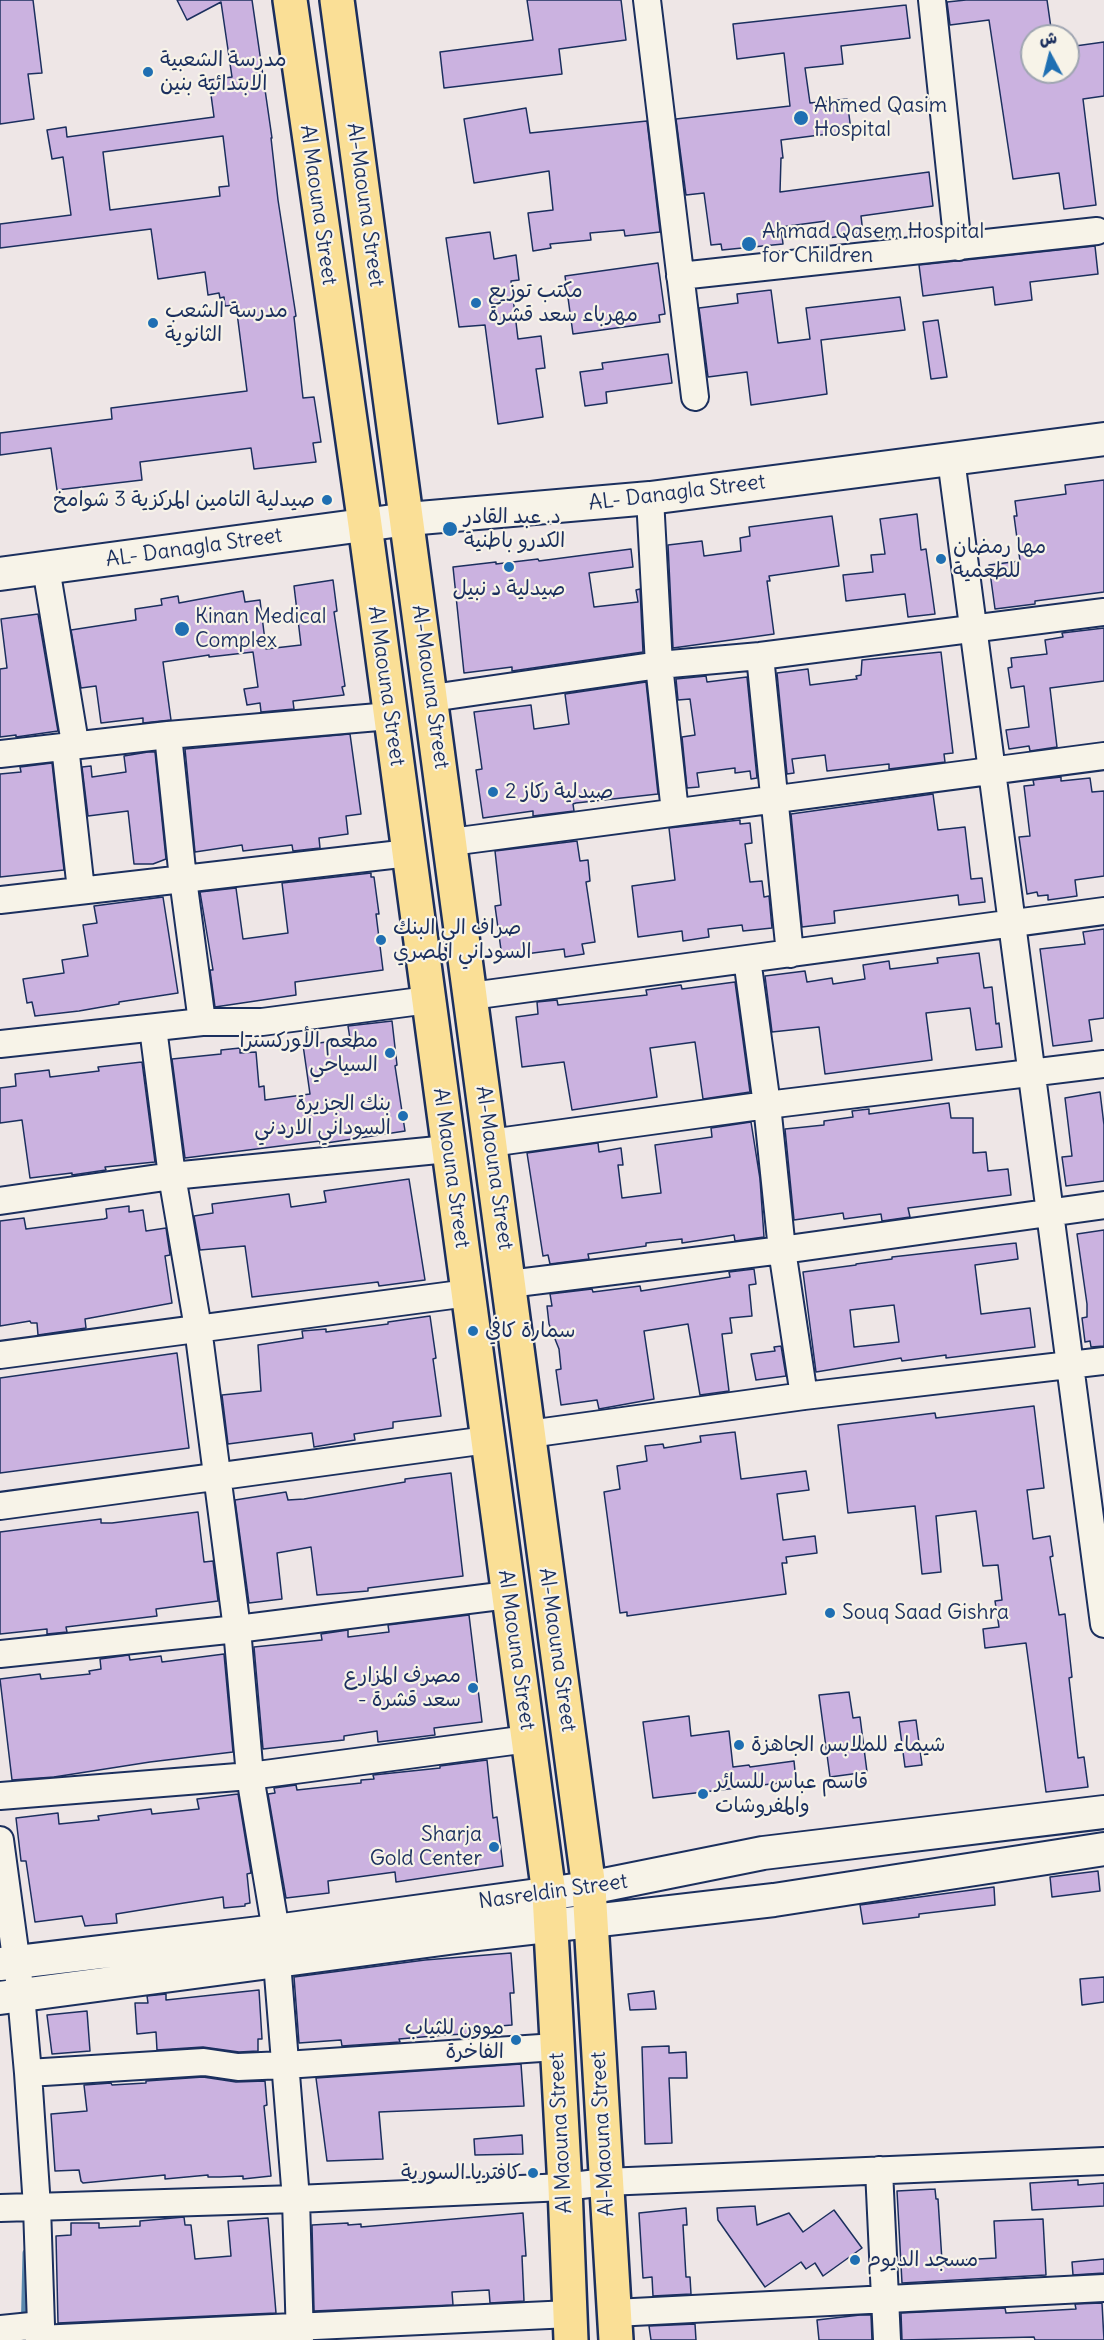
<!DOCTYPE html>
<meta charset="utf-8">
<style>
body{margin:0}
#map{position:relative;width:1104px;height:2340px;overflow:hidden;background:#eee6e6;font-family:Delius,"Playpen Sans Arabic",sans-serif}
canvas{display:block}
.north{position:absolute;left:1020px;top:24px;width:60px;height:60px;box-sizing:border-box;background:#f7f3e8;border:2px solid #9fa5b1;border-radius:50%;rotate:353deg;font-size:16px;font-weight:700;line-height:24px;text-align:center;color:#1b2f5e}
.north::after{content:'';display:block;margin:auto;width:21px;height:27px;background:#1f6fb2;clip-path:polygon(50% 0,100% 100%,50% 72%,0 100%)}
</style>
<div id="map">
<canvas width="1104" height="2340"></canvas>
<div class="north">ش</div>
</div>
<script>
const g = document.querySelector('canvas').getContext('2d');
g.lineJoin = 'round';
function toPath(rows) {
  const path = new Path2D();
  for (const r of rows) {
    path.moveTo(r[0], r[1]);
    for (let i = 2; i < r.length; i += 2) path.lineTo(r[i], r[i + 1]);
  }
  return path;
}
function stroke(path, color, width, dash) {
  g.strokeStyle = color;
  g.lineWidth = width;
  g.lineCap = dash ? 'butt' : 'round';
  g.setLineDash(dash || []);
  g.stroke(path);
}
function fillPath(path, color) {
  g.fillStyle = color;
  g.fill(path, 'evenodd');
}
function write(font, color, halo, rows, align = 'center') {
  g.font = font + ' Delius,"Playpen Sans Arabic",sans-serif';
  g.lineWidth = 4.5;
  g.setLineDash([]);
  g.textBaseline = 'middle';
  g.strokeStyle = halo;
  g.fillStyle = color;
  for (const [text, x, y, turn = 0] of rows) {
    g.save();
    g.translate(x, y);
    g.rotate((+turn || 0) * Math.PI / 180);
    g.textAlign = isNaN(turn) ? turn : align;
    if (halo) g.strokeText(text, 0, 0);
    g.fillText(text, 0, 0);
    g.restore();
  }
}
stroke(toPath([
 [24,2340,26,2253]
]), '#5a89ae', 7);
const building = toPath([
 [0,0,33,0,42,73,28,74,34,119,0,124,0,0],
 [177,0,252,0,272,138,271,138,278,200,296,316,294,317,303,398,314,397,321,442,313,443,316,462,254,469,251,448,140,462,142,480,57,490,51,448,0,455,0,433,112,419,111,408,247,391,236,305,225,306,224,297,220,298,219,293,208,295,205,272,158,279,151,229,0,248,0,224,71,215,63,157,52,159,47,130,66,127,67,137,214,117,209,80,232,77,221,2,187,20,177,0],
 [223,136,229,186,219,187,220,196,110,210,103,152,223,136],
 [527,0,621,0,626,40,559,49,562,74,444,88,440,52,533,40,527,0],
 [966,0,1047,0,1052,35,1031,38,1032,72,1068,72,1068,47,1104,42,1104,96,1083,99,1096,205,1064,209,1059,173,1013,179,989,20,950,25,947,2,966,0],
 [906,5,910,38,841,46,843,64,805,68,810,103,847,99,851,131,781,140,783,158,781,158,780,192,929,172,933,206,861,216,863,233,828,238,826,221,781,227,783,244,722,250,721,244,711,245,704,193,686,195,676,119,790,106,784,53,737,59,733,24,906,5],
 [526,108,530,133,647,121,660,232,625,236,624,230,590,233,591,240,550,244,551,248,533,251,528,213,553,210,549,171,474,183,464,119,526,108],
 [490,232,494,259,516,255,519,280,511,281,518,339,541,336,545,368,536,369,543,417,498,424,485,325,459,327,446,238,490,232],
 [1095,246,1098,274,1030,282,1032,300,995,305,993,287,923,296,919,265,1095,246],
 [658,263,665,314,659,315,660,322,573,334,565,276,658,263],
 [771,290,778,343,810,339,806,308,900,297,905,330,821,340,827,394,751,405,747,372,708,377,699,308,738,303,737,294,771,290],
 [938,320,947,377,931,379,923,322,938,320],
 [668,354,672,383,606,392,607,403,585,406,580,372,603,369,602,363,668,354],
 [1104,480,1104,592,1035,601,1035,604,995,609,989,565,1020,561,1014,516,1017,516,1015,501,1066,494,1065,485,1104,480],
 [917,514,921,550,926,549,935,614,908,617,905,594,846,601,843,575,873,572,871,555,885,554,880,519,917,514],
 [832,516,839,566,769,576,770,581,767,581,774,634,673,648,668,545,702,541,704,556,741,551,740,538,750,536,749,527,832,516],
 [631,549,633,567,589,573,594,607,638,602,636,590,640,589,643,652,512,671,512,667,464,673,453,567,496,562,496,564,538,559,539,561,631,549],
 [333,580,337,611,334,612,345,686,342,687,344,695,293,701,294,709,261,712,260,703,247,705,244,689,258,687,253,652,209,657,209,655,163,662,171,720,143,723,143,718,101,723,96,686,81,688,71,630,136,620,135,609,162,605,161,599,178,596,179,603,243,591,245,602,260,600,266,649,301,645,294,586,333,580],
 [38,614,58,731,16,737,16,735,0,737,0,669,7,668,1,619,38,614],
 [1104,628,1104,681,1050,688,1057,747,1030,751,1029,746,1009,749,1006,730,1029,727,1024,686,1011,688,1008,668,1012,667,1011,658,1047,654,1045,640,1063,637,1062,633,1104,628],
 [941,652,953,753,944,754,945,762,889,769,889,764,827,771,825,755,792,759,794,773,787,774,777,673,808,669,810,685,857,679,856,676,861,675,862,660,941,652],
 [706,676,707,682,747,677,757,778,751,779,750,771,735,773,735,768,697,773,699,787,687,788,682,737,695,735,690,699,678,700,676,679,706,676],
 [646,682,658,794,576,803,573,804,574,811,533,816,533,811,483,818,476,770,482,769,474,712,531,705,534,729,569,724,565,694,646,682],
 [350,734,361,814,346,816,348,834,319,838,320,848,293,851,292,845,243,851,242,845,195,852,185,749,350,734],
 [148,752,155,752,166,859,153,864,134,864,128,811,88,816,82,767,91,766,92,777,126,772,124,756,148,752],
 [52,763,64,870,0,877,0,774,21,772,20,767,52,763],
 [1061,777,1061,781,1090,778,1092,792,1104,791,1104,876,1075,880,1077,896,1048,900,1048,895,1038,896,1037,892,1027,894,1019,837,1030,836,1024,786,1034,785,1033,780,1061,777],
 [933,794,938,830,965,827,971,879,982,878,985,902,959,905,958,895,834,911,835,923,802,927,791,814,933,794],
 [740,820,740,824,750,823,752,843,745,844,750,882,762,881,764,897,769,896,772,928,743,931,742,925,708,929,709,937,683,941,682,931,638,937,632,886,675,880,669,828,740,820],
 [577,841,580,861,588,860,590,881,586,882,595,942,582,944,584,954,565,957,564,949,502,957,495,906,501,905,495,851,577,841],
 [371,873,371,877,374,877,379,914,376,914,383,970,295,982,296,995,215,1007,210,970,213,970,200,892,236,888,243,939,288,933,282,883,371,873],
 [163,897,178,993,119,1002,119,1004,79,1011,35,1016,32,1002,27,1003,23,979,64,973,62,960,88,956,83,925,97,923,94,906,163,897],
 [1104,929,1104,1018,1089,1020,1092,1041,1053,1046,1040,949,1085,944,1083,932,1104,929],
 [979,953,984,988,992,987,996,1024,999,1023,1002,1047,976,1050,970,1008,926,1013,932,1060,825,1074,819,1027,772,1032,765,976,805,971,807,982,832,978,833,984,865,979,863,965,889,961,890,969,938,963,937,958,979,953],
 [735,982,750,1092,703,1099,695,1042,650,1048,657,1097,572,1110,564,1062,522,1067,516,1017,538,1014,537,1002,557,1000,558,1005,647,995,646,990,681,985,682,989,735,982],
 [392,1021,397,1065,395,1066,405,1131,320,1144,320,1141,185,1158,172,1059,221,1054,221,1050,240,1048,240,1053,256,1052,259,1087,264,1086,265,1100,310,1094,303,1045,350,1039,348,1026,392,1021],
 [142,1062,155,1162,105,1167,106,1170,72,1175,72,1173,30,1178,22,1120,0,1123,0,1088,16,1086,15,1074,49,1070,50,1077,99,1071,98,1067,142,1062],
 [1100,1092,1104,1125,1104,1181,1066,1186,1062,1157,1072,1156,1065,1098,1100,1092],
 [949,1103,951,1118,973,1118,973,1153,986,1152,988,1171,1008,1169,1011,1195,908,1208,910,1217,882,1221,881,1214,844,1219,843,1213,794,1220,785,1129,824,1125,824,1121,853,1117,852,1111,869,1109,869,1114,949,1103],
 [751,1122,760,1179,764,1237,735,1241,734,1235,682,1243,682,1239,646,1243,646,1246,588,1254,589,1259,550,1264,548,1255,543,1256,527,1153,598,1143,599,1152,621,1148,623,1165,618,1165,622,1198,661,1193,655,1145,712,1137,711,1128,751,1122],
 [409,1179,425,1280,379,1286,378,1282,252,1297,245,1246,200,1250,194,1216,213,1213,212,1204,289,1194,291,1207,326,1202,324,1191,409,1179],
 [129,1206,129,1212,143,1210,146,1231,166,1228,170,1255,165,1256,172,1303,85,1319,86,1328,38,1335,37,1323,31,1323,30,1321,0,1326,0,1221,24,1218,26,1229,104,1219,107,1218,106,1209,129,1206],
 [1104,1230,1104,1346,1091,1347,1090,1341,1085,1342,1082,1318,1087,1317,1087,1304,1077,1234,1104,1230],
 [1016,1243,1018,1259,975,1265,981,1314,1030,1308,1035,1347,946,1358,946,1355,902,1361,901,1358,816,1372,803,1272,856,1265,856,1264,892,1259,892,1257,1016,1243],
 [894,1305,899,1342,854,1347,850,1310,894,1305],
 [754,1269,756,1284,749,1285,752,1316,730,1318,732,1333,722,1334,729,1391,700,1395,688,1324,644,1331,654,1399,599,1409,597,1400,561,1405,556,1370,561,1369,559,1349,549,1324,547,1306,552,1306,550,1294,592,1289,593,1292,640,1286,641,1291,730,1277,729,1272,754,1269],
 [430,1316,436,1358,433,1359,441,1416,393,1422,393,1428,354,1434,355,1440,314,1447,312,1433,228,1444,222,1395,261,1391,258,1345,303,1338,302,1331,326,1329,326,1332,388,1324,388,1322,430,1316],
 [781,1346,786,1376,756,1380,751,1354,775,1351,774,1347,781,1346],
 [177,1353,189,1448,0,1473,0,1378,177,1353],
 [1034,1406,1044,1488,1027,1490,1033,1539,1050,1536,1053,1556,1050,1557,1059,1615,1065,1614,1072,1677,1069,1678,1078,1758,1084,1757,1088,1787,1046,1792,1026,1643,985,1648,983,1629,999,1627,995,1601,1002,1600,998,1565,983,1566,976,1511,936,1516,941,1572,922,1574,915,1506,848,1513,838,1425,935,1413,936,1418,1034,1406],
 [735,1432,741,1479,806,1471,809,1490,777,1494,783,1540,815,1536,817,1553,786,1557,787,1563,782,1563,786,1594,627,1616,627,1612,620,1613,604,1492,620,1489,617,1466,647,1461,645,1446,663,1444,664,1448,701,1442,700,1436,735,1432],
 [451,1473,463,1576,368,1588,368,1591,317,1595,311,1547,277,1553,282,1599,249,1603,235,1500,286,1492,288,1500,304,1499,405,1482,405,1479,451,1473],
 [198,1512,204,1562,213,1561,218,1601,156,1609,157,1616,66,1627,67,1632,47,1634,47,1629,0,1634,0,1532,101,1519,101,1523,112,1523,198,1512],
 [469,1615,482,1722,434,1728,435,1735,378,1742,377,1731,344,1736,344,1740,263,1749,254,1647,322,1640,321,1634,348,1630,348,1637,389,1632,388,1625,469,1615],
 [224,1654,233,1752,150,1762,54,1777,12,1780,0,1679,40,1674,41,1679,90,1674,89,1671,101,1669,100,1659,129,1655,130,1660,161,1656,162,1662,224,1654],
 [849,1692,853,1718,860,1717,867,1772,830,1777,819,1695,849,1692],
 [689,1716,691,1736,729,1731,733,1767,749,1765,750,1767,794,1761,796,1781,653,1798,643,1722,689,1716],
 [916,1720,922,1765,905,1767,899,1722,916,1720],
 [487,1760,493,1818,497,1817,503,1866,396,1882,395,1872,328,1881,329,1893,286,1898,268,1794,275,1793,274,1788,296,1785,297,1790,361,1783,361,1780,374,1779,373,1775,440,1768,440,1766,487,1760],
 [238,1794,251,1873,247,1874,250,1903,245,1904,245,1906,224,1908,223,1897,184,1903,116,1914,117,1923,85,1926,82,1916,35,1922,26,1861,21,1861,16,1818,58,1813,59,1824,99,1820,98,1816,151,1809,152,1814,199,1809,197,1799,238,1794],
 [1098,1871,1100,1891,1052,1897,1050,1877,1098,1871],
 [994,1887,995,1905,919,1914,919,1917,863,1924,860,1905,994,1887],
 [511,1953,514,1993,510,1993,512,2025,500,2026,501,2036,486,2037,486,2033,445,2035,399,2039,400,2042,342,2046,341,2040,299,2043,294,1977,425,1960,511,1953],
 [1104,1977,1104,2002,1082,2005,1080,1979,1104,1977],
 [259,1990,262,2039,258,2039,258,2051,239,2052,203,2047,157,2050,156,2032,137,2034,135,2003,148,2003,147,1996,166,1994,166,2000,259,1990],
 [654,1991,656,2009,630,2010,628,1994,654,1991],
 [87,2011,90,2051,52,2054,47,2015,87,2011],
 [669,2046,669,2053,686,2052,687,2078,669,2078,672,2143,645,2144,642,2047,669,2046],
 [521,2064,524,2106,379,2112,383,2159,327,2161,316,2078,521,2064],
 [203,2077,236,2082,265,2081,267,2105,264,2106,271,2176,243,2179,243,2176,220,2177,208,2177,208,2175,165,2179,165,2175,83,2183,81,2181,79,2170,55,2171,51,2114,87,2111,84,2085,111,2083,112,2085,146,2083,146,2081,203,2077],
 [522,2135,523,2154,475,2155,474,2139,522,2135],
 [1078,2180,1078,2185,1104,2183,1104,2206,1032,2210,1030,2183,1078,2180],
 [935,2189,936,2199,938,2199,942,2261,996,2258,994,2221,1043,2219,1046,2275,902,2283,897,2191,935,2189],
 [755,2206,757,2225,789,2213,803,2232,834,2210,862,2248,823,2276,815,2263,806,2269,801,2262,765,2287,718,2220,717,2208,755,2206],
 [686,2208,687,2225,683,2225,686,2277,690,2277,691,2294,653,2296,652,2277,643,2278,639,2213,686,2208],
 [523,2213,526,2256,522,2256,524,2301,490,2303,489,2290,452,2292,453,2305,314,2311,312,2225,348,2223,348,2225,361,2224,361,2227,523,2213],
 [184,2217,185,2225,191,2225,195,2259,231,2256,228,2221,268,2218,276,2313,58,2323,56,2236,71,2235,71,2223,99,2223,99,2228,140,2226,140,2221,184,2217],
 [1104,2259,1104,2273,1073,2275,1072,2262,1104,2259],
 [1102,2303,1104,2340,1035,2340,1034,2337,902,2340,901,2313,1005,2308,1006,2313,1076,2309,1075,2304,1102,2303],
 [860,2315,871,2315,872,2340,819,2340,817,2320,860,2315],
 [695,2324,696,2340,651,2340,649,2326,695,2324]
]);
fillPath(building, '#cbb2e0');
stroke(building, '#1b2f5e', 1.5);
const minor = toPath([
 [647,0,695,397],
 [932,0,958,247],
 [680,276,1097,231],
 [951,459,1104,1624],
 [650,498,659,665,675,812],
 [46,568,75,743,65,746,81,890],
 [760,656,790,954],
 [432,698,659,665,760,656,1104,612],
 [168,735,183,879,202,1022],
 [0,754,168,735,390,716],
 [451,842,1104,756],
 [0,900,409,853],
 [747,959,767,1105,782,1250,804,1396],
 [471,996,1104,911],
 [153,1028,172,1176,198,1328,237,1629,250,1776,276,1931,277,1962,296,2199,300,2340],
 [0,1044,202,1022,262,1022,428,1000],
 [490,1143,767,1105,1104,1064],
 [0,1201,172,1176,448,1149],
 [509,1284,782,1250,1104,1205],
 [0,1355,468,1293],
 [529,1434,804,1396,1104,1361],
 [0,1506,487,1440],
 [0,1654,237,1629,508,1595],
 [0,1796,250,1776,528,1739],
 [0,1840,21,1995,28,2073,37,2207,41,2325,39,2340],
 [28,2073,204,2062,238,2067,285,2065,556,2047],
 [879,2170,887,2340],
 [0,2208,296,2199,565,2187,605,2182,1104,2161],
 [614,2313,1104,2288],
 [0,2329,41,2325],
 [39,2339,570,2314]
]);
const tertiary = toPath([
 [0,574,408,519,650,498,1104,439],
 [0,1964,276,1931,589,1888,763,1853,1104,1812],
 [0,1998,479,1934,774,1900,1104,1849]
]);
const trunk = toPath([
 [290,0,365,525,549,1894,565,2187,571,2340],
 [337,0,589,1888,616,2340]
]);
stroke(minor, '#1b2f5e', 30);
stroke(tertiary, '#1b2f5e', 36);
stroke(trunk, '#1b2f5e', 38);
stroke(minor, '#f7f3e8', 26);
stroke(tertiary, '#f7f3e8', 32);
stroke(trunk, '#fadf96', 33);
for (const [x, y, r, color] of [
 [148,72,6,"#1f6fb2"],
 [801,118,8,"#1f6fb2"],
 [749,244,8,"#1f6fb2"],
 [476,303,6,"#1f6fb2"],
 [153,323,6,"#1f6fb2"],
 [327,500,6,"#1f6fb2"],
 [450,529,8,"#1f6fb2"],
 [941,559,6,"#1f6fb2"],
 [509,567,6,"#1f6fb2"],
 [182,629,8,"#1f6fb2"],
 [493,792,6,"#1f6fb2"],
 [381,940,6,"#1f6fb2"],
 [390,1053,6,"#1f6fb2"],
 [403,1116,6,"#1f6fb2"],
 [473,1331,6,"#1f6fb2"],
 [830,1613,6,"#1f6fb2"],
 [473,1688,6,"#1f6fb2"],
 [739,1745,6,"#1f6fb2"],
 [703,1794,6,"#1f6fb2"],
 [494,1847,6,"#1f6fb2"],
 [516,2040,6,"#1f6fb2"],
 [533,2173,6,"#1f6fb2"],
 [855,2260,6,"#1f6fb2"]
]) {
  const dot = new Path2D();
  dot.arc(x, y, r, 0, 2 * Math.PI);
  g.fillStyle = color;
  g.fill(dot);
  stroke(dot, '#f7f3e8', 2);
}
write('21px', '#1b2f5e', '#f7f3e8', [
 ["مدرسة الشعبية",160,60],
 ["الابتدائية بنين",160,84],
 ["Ahmed Qasim",814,106],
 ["Hospital",814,130],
 ["Ahmad Qasem Hospital",762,232],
 ["for Children",762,256],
 ["مكتب توزيع",488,291],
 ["مهرباء سعد قشرة",488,315],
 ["مدرسة الشعب",165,311],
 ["الثانوية",165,335],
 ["صيدلية التامين المركزية 3 شوامخ",315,500,"right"],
 ["د. عبد القادر",464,517],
 ["الكدرو باطنية",464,541],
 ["مها رمضان",953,547],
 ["للطعمية",953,571],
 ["صيدلية د نبيل",509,589,"center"],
 ["Kinan Medical",195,617],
 ["Complex",195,641],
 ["صيدلية ركاز 2",505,792],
 ["صراف الي البنك",393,928],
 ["السوداني المصري",393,952],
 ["مطعم الأوركسترا",378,1041,"right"],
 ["السياحي",378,1065,"right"],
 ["بنك الجزيرة",391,1104,"right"],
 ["السوداني الاردني",391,1128,"right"],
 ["سمارة كافي",485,1331],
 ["Souq Saad Gishra",842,1613],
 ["مصرف المزارع",461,1676,"right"],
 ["- سعد قشرة",461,1700,"right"],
 ["شيماء للملابس الجاهزة",751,1745],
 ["قاسم عباس للسائر",715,1782],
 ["والمفروشات",715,1806],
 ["Sharja",482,1835,"right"],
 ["Gold Center",482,1859,"right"],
 ["موون للثياب",504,2028,"right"],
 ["الفاخرة",504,2052,"right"],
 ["كافتريا السورية",521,2173,"right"],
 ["مسجد الديوم",867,2260]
], 'left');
write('21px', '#1b2f5e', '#f7f3e8', [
 ["Al Maouna Street",318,205,82],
 ["Al-Maouna Street",365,205,82],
 ["AL- Danagla Street",677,493,-7],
 ["AL- Danagla Street",194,548,-8],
 ["Al Maouna Street",386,686,82],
 ["Al-Maouna Street",430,687,82],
 ["Al Maouna Street",451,1168,82],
 ["Al-Maouna Street",494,1168,82],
 ["Al Maouna Street",516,1650,82],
 ["Al-Maouna Street",557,1650,82],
 ["Nasreldin Street",553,1892,-8],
 ["Al Maouna Street",561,2133,-93],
 ["Al-Maouna Street",603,2134,-93]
]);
</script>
